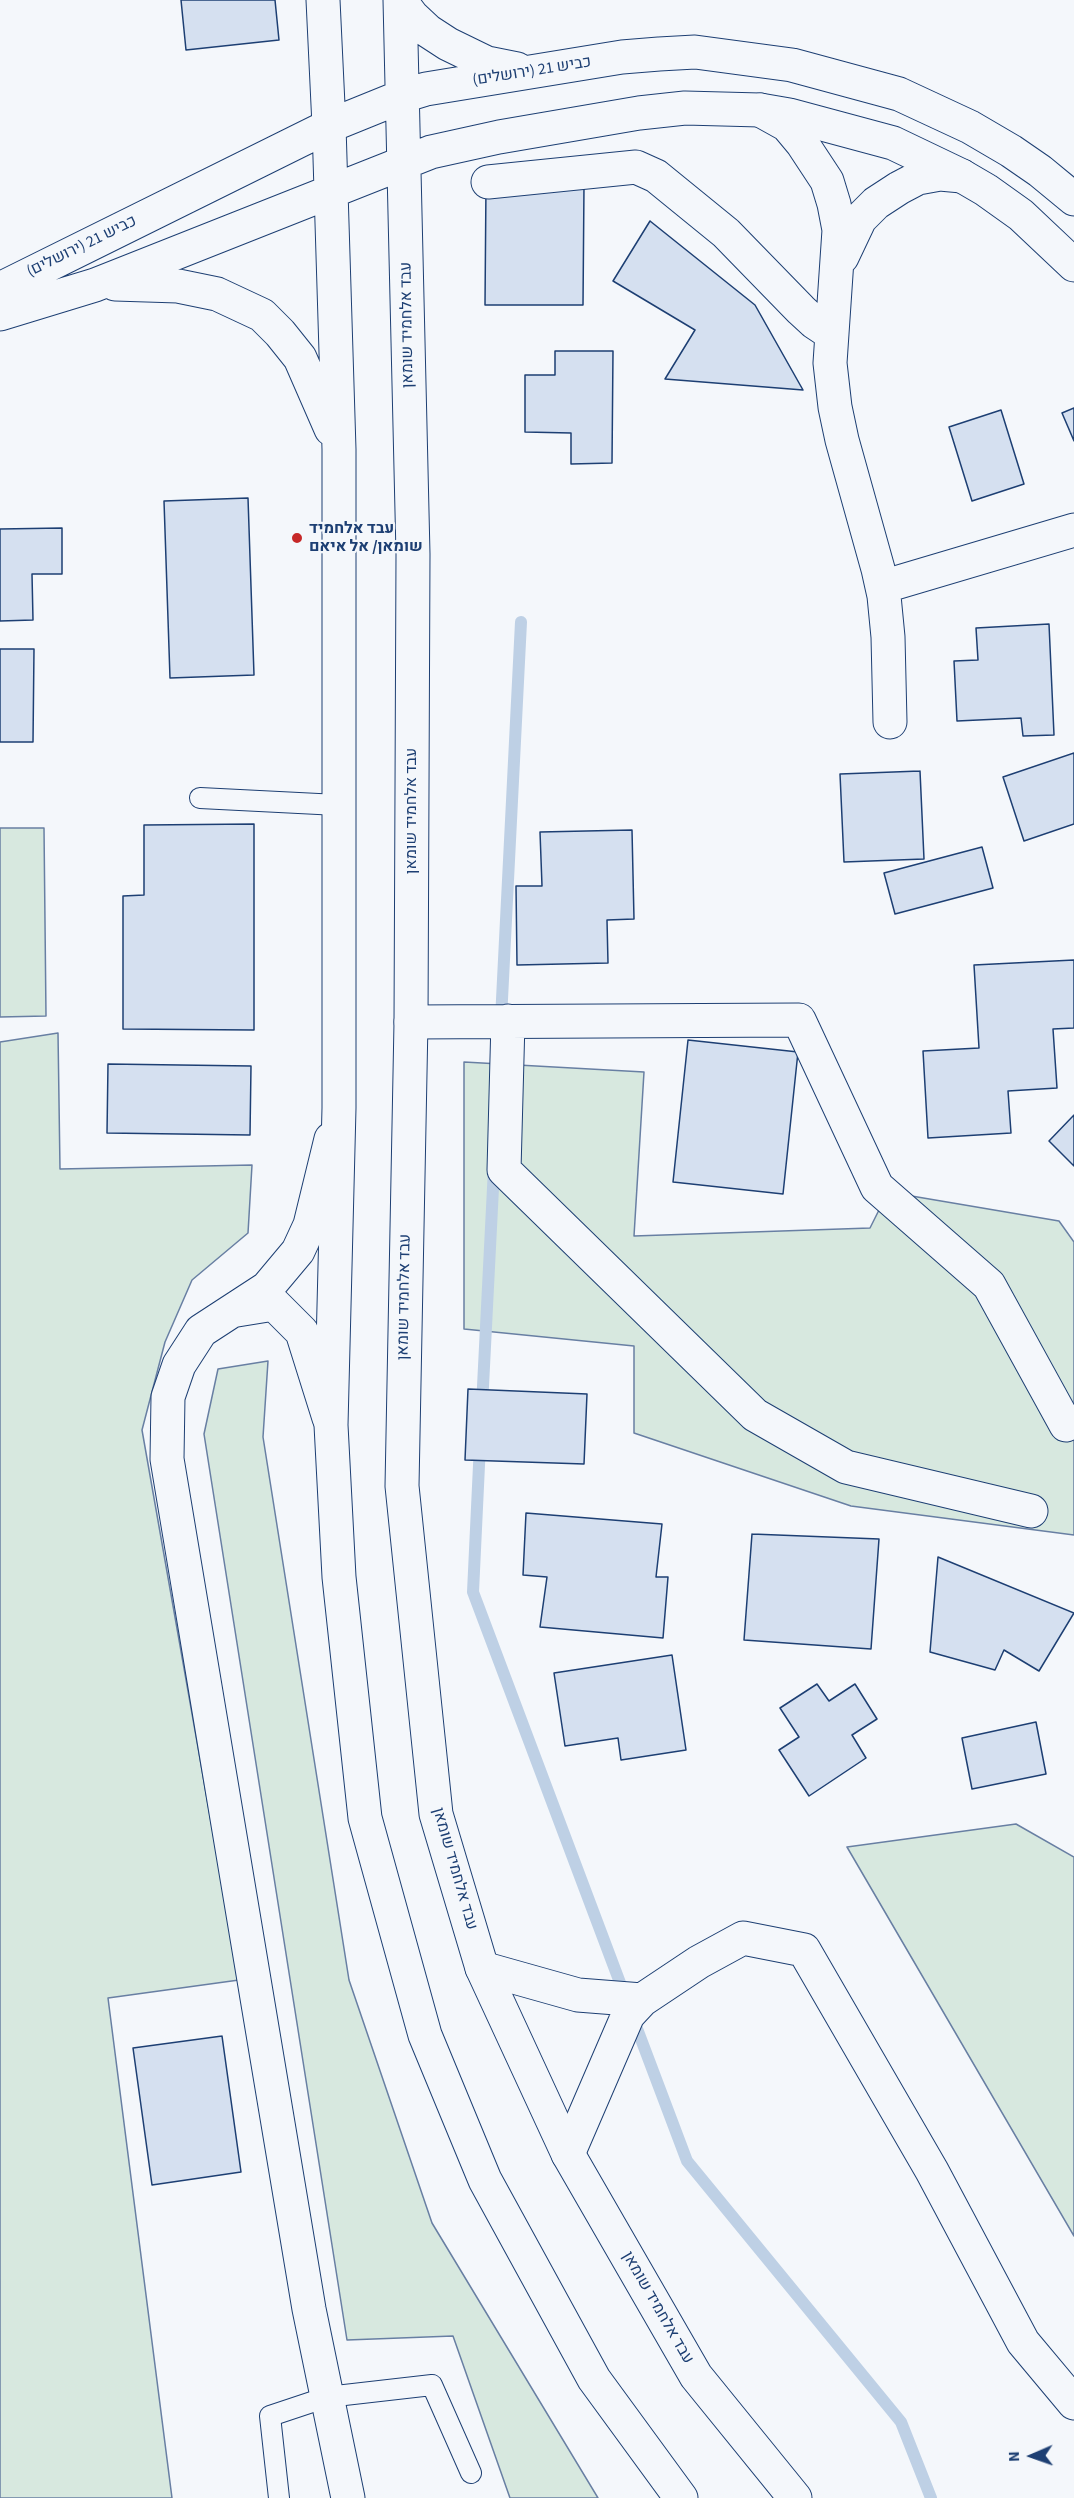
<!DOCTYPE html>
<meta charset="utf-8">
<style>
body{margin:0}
#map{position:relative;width:1074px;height:2498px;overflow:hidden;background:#f4f7fb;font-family:"Source Sans 3",sans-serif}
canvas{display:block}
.north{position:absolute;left:1002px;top:2426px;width:60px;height:60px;-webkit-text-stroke:4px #f4f7fb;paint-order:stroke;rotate:268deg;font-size:16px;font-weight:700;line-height:24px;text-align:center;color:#1d3f73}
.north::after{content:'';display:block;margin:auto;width:21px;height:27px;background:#1d3f73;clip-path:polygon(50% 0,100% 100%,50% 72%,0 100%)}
</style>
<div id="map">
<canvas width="1074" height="2498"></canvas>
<div class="north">N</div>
</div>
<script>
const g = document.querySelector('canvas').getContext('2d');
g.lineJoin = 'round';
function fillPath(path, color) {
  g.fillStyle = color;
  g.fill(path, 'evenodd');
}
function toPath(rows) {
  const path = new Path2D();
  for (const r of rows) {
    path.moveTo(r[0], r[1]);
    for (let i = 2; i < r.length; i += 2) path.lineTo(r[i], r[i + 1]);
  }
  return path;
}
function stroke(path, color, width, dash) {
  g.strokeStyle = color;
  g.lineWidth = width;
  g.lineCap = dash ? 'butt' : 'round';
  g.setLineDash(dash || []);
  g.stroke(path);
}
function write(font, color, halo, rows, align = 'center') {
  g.font = font + ' "Source Sans 3",Heebo,sans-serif';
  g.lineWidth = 4.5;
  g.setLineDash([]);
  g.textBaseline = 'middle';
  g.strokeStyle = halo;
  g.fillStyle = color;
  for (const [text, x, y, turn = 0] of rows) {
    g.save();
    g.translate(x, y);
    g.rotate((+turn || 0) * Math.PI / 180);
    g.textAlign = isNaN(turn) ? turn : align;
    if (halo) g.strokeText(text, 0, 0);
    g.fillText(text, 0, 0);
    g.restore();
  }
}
const green = toPath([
 [0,828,44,828,46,1016,0,1017,0,828],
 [58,1033,60,1169,252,1165,248,1233,192,1280,165,1342,142,1430,239,1980,108,1998,172,2498,0,2498,0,1042,58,1033],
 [464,1062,644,1072,634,1236,870,1228,888,1192,1059,1221,1074,1242,1074,1535,851,1506,634,1433,634,1346,464,1329,464,1062],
 [268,1361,263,1437,349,1980,432,2223,598,2498,510,2498,453,2336,347,2340,204,1434,218,1369,268,1361],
 [1016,1824,1074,1857,1074,2236,847,1847,1016,1824]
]);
fillPath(green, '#d7e8df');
stroke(green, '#687fa3', 1.5);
stroke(toPath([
 [501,1019,521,622],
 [482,1406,494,1168],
 [480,1444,473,1592,625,1996],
 [633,2018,687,2161,901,2422,931,2498]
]), '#bed0e5', 12);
const building = toPath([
 [181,0,275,0,279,40,186,50,181,0],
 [486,184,584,185,583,305,485,305,486,184],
 [650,221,755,305,803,390,665,379,695,330,613,281,650,221],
 [555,351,613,351,612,463,571,464,571,433,525,432,525,375,555,375,555,351],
 [1074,408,1074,441,1062,413,1074,408],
 [1001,410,1024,484,972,501,949,427,1001,410],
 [248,498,254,675,170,678,164,501,248,498],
 [62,528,62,574,32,574,33,620,0,621,0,529,62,528],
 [1049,624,1054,735,1023,736,1021,718,957,721,954,661,978,660,976,628,1049,624],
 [0,649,34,649,33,742,0,742,0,649],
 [1074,753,1074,824,1024,841,1003,777,1074,753],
 [920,771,924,859,844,862,840,774,920,771],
 [254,824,254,1030,123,1029,123,896,144,895,144,825,254,824],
 [632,830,634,919,607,920,608,963,517,965,516,886,542,886,540,832,632,830],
 [982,847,993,888,895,914,884,873,982,847],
 [1074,960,1074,1028,1053,1029,1057,1088,1008,1091,1011,1133,928,1138,923,1051,979,1048,974,965,1074,960],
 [688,1040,798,1052,783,1194,673,1182,688,1040],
 [108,1064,251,1066,250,1135,107,1133,108,1064],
 [1074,1115,1074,1166,1049,1141,1074,1115],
 [468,1389,587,1394,584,1464,465,1460,468,1389],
 [526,1513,662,1524,656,1577,668,1577,663,1638,540,1627,547,1577,523,1575,526,1513],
 [752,1534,879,1539,871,1649,744,1640,752,1534],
 [938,1557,1074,1613,1039,1671,1004,1650,995,1670,930,1652,938,1557],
 [672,1655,686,1750,621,1760,618,1738,565,1746,554,1673,672,1655],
 [817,1684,829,1701,855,1684,877,1719,852,1735,866,1758,809,1796,779,1750,799,1737,780,1708,817,1684],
 [1036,1722,1046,1774,972,1789,962,1738,1036,1722],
 [222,2036,241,2172,152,2185,133,2048,222,2036]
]);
fillPath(building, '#d5e0f0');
stroke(building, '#1d3f73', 1.5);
const service = toPath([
 [200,798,338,805],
 [279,2498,270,2416,327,2397,432,2385,471,2473]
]);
const minor = toPath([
 [760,110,787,125,802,143,827,181,834,204,839,230,830,363,835,407,842,440,878,569,884,596,888,637,890,722],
 [488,182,636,167,656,176,726,233,801,310,814,322,832,334],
 [842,257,860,219,876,203,899,188,918,178,940,174,962,176],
 [882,587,1074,530],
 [508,1021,504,1170,755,1415,846,1467,1031,1511],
 [411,1022,799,1020,877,1187,989,1285,1066,1425],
 [331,1139,310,1225,298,1251,267,1288,201,1331,179,1365,168,1397,167,1459,309,2309,348,2498],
 [237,1310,274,1304,302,1332,329,1418],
 [482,1968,578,1995,642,2000],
 [568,2154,628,2015,642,2000,699,1962,743,1938,804,1950,932,2171,1023,2342,1074,2403]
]);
const secondary = toPath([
 [323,0,329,126,339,449,339,1108,331,1425,339,1577,365,1818,425,2035,485,2180,594,2379,681,2498],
 [400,0,413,554,411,1022,402,1486,436,1814,482,1968,568,2154,696,2376,795,2498],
 [400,0,412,16,428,31,448,44,487,63,517,69],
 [115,284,178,286,217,294,262,315,280,333,300,358,331,429],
 [0,289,329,126,403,96,426,89,622,57,659,54,695,52,792,65,899,94,970,127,1011,151,1040,171,1074,199],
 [0,314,95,285,431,152,499,137,639,113,685,108,760,110,789,115,893,143,962,176,986,190,1021,215,1074,265]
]);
stroke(service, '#1d3f73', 22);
stroke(minor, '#1d3f73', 35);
stroke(secondary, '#1d3f73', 35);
stroke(service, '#f4f7fb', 20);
stroke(minor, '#f4f7fb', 33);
stroke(secondary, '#f4f7fb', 33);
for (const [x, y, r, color] of [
 [297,538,6,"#c62828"]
]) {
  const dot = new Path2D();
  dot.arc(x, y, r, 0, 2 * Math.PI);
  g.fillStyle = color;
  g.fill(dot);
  stroke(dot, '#f4f7fb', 2);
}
write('16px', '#1d3f73', '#f4f7fb', [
 ["כביש 21 (ירושלים)",532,72,-9],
 ["כביש 21 (ירושלים)",82,247,-26],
 ["עבד אלחמיד שומאן",408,325,-91],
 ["עבד אלחמיד שומאן",412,811,-90],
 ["עבד אלחמיד שומאן",405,1297,-89],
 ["עבד אלחמיד שומאן",454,1869,74],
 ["עבד אלחמיד שומאן",657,2308,60]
]);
write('bold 16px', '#1d3f73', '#f4f7fb', [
 ["עבד אלחמיד",309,529],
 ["שומאן/ אל איאם",309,547]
], 'left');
</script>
